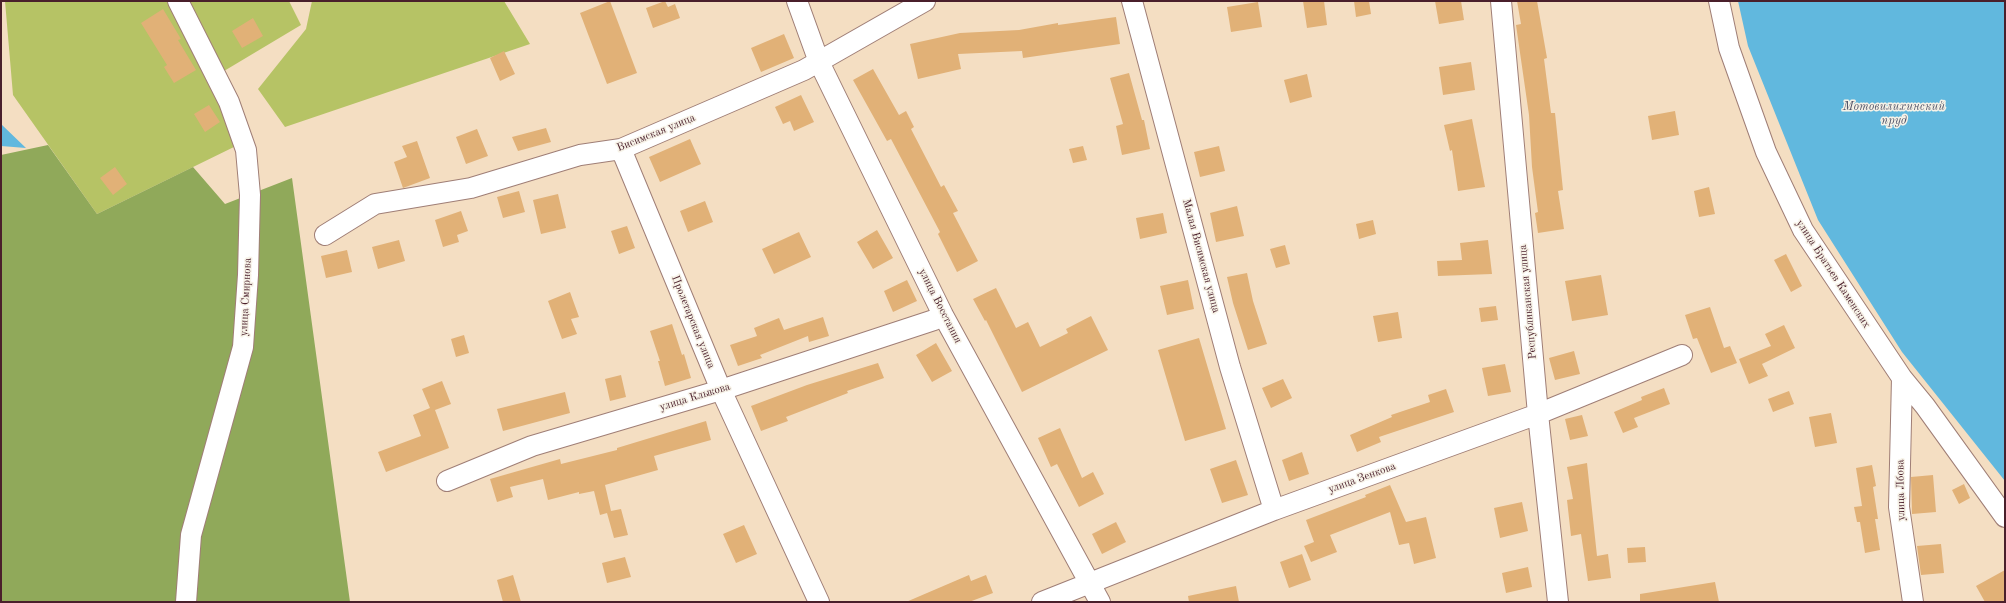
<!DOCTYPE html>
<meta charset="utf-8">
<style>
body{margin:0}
#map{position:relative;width:2006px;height:603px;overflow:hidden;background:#f4dec2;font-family:"Old Standard TT",serif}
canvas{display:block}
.frame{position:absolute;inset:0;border:2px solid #4a1f2b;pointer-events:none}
</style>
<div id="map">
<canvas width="2006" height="603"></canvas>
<div class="frame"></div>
</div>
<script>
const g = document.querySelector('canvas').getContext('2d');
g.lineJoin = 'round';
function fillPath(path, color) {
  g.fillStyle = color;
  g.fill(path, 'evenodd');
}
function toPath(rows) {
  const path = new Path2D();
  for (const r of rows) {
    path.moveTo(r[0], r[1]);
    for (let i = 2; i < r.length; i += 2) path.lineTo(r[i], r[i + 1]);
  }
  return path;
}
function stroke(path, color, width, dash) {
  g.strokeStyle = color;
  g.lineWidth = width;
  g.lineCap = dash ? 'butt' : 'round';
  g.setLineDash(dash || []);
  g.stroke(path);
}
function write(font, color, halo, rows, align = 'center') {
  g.font = font + ' "Old Standard TT",serif';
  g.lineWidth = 3;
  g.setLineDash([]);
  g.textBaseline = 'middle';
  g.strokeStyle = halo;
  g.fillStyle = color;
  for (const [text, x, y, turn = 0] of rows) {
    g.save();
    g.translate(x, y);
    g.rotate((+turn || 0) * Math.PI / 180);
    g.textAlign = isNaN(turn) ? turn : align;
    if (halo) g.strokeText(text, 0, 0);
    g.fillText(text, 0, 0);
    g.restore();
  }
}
fillPath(toPath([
 [5,1,289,1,301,25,209,80,238,145,97,214,13,95],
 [312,1,504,1,530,44,285,127,258,89,306,29]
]), '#b6c365');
fillPath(toPath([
 [48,145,97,214,193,167,225,204,292,178,350,602,1,602,1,155]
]), '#90a95a');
fillPath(toPath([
 [1738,1,2005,1,2005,481,1902,352,1818,220,1748,46],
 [1,124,26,148,1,146]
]), '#61b8de');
fillPath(toPath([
 [610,1,637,73,607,84,580,13],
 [665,1,668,7,675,4,680,18,653,28,646,8],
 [1303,1,1324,1,1327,25,1307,28],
 [1354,1,1369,1,1371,14,1356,17],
 [1435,1,1461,1,1464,20,1439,24],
 [1517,1,1537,1,1547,58,1544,59,1551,113,1555,113,1563,190,1558,191,1564,229,1538,233,1535,213,1538,212,1532,167,1529,115,1516,25,1521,24],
 [1258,2,1262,27,1231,32,1227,7],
 [163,9,181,39,178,40,196,70,174,83,164,67,167,65,141,23],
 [1116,17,1120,44,1023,58,1022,51,958,54,961,69,918,79,910,44,960,33,1019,30,1058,23,1058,25],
 [253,18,263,36,242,48,232,31],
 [784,34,794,58,761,72,751,48],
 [504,51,515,74,500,81,490,58],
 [1471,62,1475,90,1443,95,1439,67],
 [873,69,899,115,906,111,914,127,911,129,941,187,944,185,958,211,953,213,978,261,957,272,938,234,940,232,891,139,887,141,853,80],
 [1129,73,1142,120,1144,120,1150,149,1122,155,1116,126,1123,124,1110,78],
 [1307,74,1312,97,1290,103,1284,80],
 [801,95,814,122,794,131,790,121,783,124,775,107],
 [209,105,220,122,205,132,194,114],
 [1675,111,1679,135,1652,140,1648,116],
 [1472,119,1485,187,1458,191,1452,150,1450,151,1444,125],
 [546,128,551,142,518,151,512,137],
 [477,129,488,156,466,164,456,137],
 [690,139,701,164,660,182,649,157],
 [417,141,430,178,403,188,394,162,407,157,402,146],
 [1083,146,1087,160,1073,163,1069,149],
 [1219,146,1225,171,1200,177,1194,152],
 [115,167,127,184,113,195,100,178],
 [1709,187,1715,214,1699,217,1694,191],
 [519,191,525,212,503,218,497,197],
 [558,194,566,228,541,234,533,200],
 [705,201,713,222,688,232,680,211],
 [1237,206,1244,236,1216,242,1210,213],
 [461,211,468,231,457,235,459,242,443,247,435,220],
 [1163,213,1167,233,1140,239,1136,218],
 [1373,220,1376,234,1359,239,1356,224],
 [627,226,635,248,619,254,611,231],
 [877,230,893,258,873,269,857,242],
 [799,232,811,257,774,274,762,249],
 [399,240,405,261,378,269,372,247],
 [1488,240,1492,274,1438,276,1437,261,1462,260,1460,243],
 [1285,245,1290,264,1276,268,1270,249],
 [347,250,352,272,326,278,321,256],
 [1786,254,1802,286,1791,292,1774,260],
 [1247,273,1253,301,1267,344,1248,350,1233,303,1227,277],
 [1601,275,1608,315,1572,321,1565,281],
 [907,280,917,301,893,312,884,291],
 [1188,280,1194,309,1167,315,1160,286],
 [996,288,1016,328,1028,322,1040,347,1068,333,1066,329,1091,316,1108,350,1022,392,986,320,985,321,973,299],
 [570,292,579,317,571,319,577,334,562,339,548,301],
 [1496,306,1498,320,1481,322,1479,308],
 [1710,307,1724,348,1730,346,1737,363,1711,373,1697,338,1693,339,1685,315],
 [1398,312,1402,338,1378,342,1373,316],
 [823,317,829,336,809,342,808,336,760,355,762,358,738,366,730,345,757,336,754,328,779,318,784,330],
 [672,324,682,355,684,354,691,378,665,386,658,361,660,361,650,331],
 [1784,325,1795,348,1762,364,1768,376,1749,384,1739,359,1771,346,1765,334],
 [464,335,469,353,456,357,451,339],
 [1199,338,1226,429,1185,441,1158,350],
 [936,343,952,371,932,382,916,355],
 [1574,351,1580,374,1555,380,1549,358],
 [878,363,884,378,847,391,848,393,786,417,788,421,761,431,751,406,807,385],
 [1505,364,1511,392,1488,396,1482,368],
 [621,375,626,397,610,401,605,379],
 [1283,379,1292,398,1271,408,1262,388],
 [442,381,451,404,435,410,449,448,386,472,378,452,421,436,413,415,430,408,422,389],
 [1664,388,1670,404,1634,418,1638,427,1623,433,1614,412,1642,400,1641,397],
 [1446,389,1454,412,1379,437,1381,442,1357,452,1350,435,1392,417,1391,415,1430,402,1428,395],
 [1789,391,1794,404,1773,412,1768,399],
 [565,392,570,413,503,431,497,409],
 [1831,413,1837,443,1815,447,1809,417],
 [1582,415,1588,436,1570,440,1565,419],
 [706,421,711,440,654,456,658,470,605,485,611,511,621,509,628,535,614,538,607,513,600,515,594,491,579,494,579,492,548,500,543,479,510,487,513,497,497,502,490,479,560,459,561,464,617,450,617,448],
 [1060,428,1082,478,1093,472,1104,494,1079,507,1057,464,1051,467,1038,438],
 [1302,452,1309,474,1289,481,1282,460],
 [1236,460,1248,495,1222,503,1210,469],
 [1587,463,1597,556,1608,554,1611,578,1588,581,1581,534,1571,536,1567,500,1573,499,1567,467],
 [1872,465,1876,486,1873,487,1878,519,1875,519,1880,550,1865,553,1860,522,1857,522,1854,507,1862,506,1856,468],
 [1933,475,1936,512,1912,514,1911,477],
 [1964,484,1970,498,1959,504,1952,490],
 [1390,485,1406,522,1426,517,1436,558,1414,564,1409,543,1399,545,1390,512,1330,535,1337,552,1311,562,1304,546,1314,542,1306,520,1366,497,1365,495],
 [1522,502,1528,531,1500,538,1494,508],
 [1116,522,1126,542,1102,554,1092,534],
 [744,525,757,554,736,563,723,534],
 [1941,544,1944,573,1921,575,1917,546],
 [1645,547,1646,562,1628,563,1627,548],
 [1302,554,1311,580,1289,588,1280,562],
 [625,557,631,577,607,583,602,563],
 [1528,567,1532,587,1506,593,1502,573],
 [2005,570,2005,602,1985,602,1976,586],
 [513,575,521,602,503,602,497,580],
 [969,575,971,581,986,575,993,593,969,602,906,602],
 [1715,582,1719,602,1640,602,1640,594],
 [1236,586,1239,602,1189,602,1188,596]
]), '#e1b177');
const minor = toPath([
 [178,1,229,102,246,150,250,195,248,275,243,347,191,535,186,602],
 [797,1,819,62,943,315,1100,602],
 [1132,1,1230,367,1274,510],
 [1501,1,1538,414,1558,602],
 [1719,1,1729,48,1766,152,1803,230,1902,378,1925,406,2005,517],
 [621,149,721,390,819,602],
 [325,235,375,204,471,188,580,155,621,149,804,70,925,1],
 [1902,378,1899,507,1913,602],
 [447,481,532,446,721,390,934,320,943,315],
 [1042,602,1274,510,1538,414,1682,355]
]);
stroke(minor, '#9f7e76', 22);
stroke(minor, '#fff', 20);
write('11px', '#4a1f2b', '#f7f3e8', [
 ["Висимская улица",656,133,-22],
 ["Малая Висимская улица",1201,256,75],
 ["улица Братьев Каменских",1833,274,57],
 ["улица Смирнова",246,297,-87],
 ["Республиканская улица",1528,302,-95],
 ["улица Восстания",940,306,63],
 ["Пролетарская улица",693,322,68],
 ["улица Клыкова",695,397,-17],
 ["улица Зенкова",1362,478,-20],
 ["улица Лбова",1901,490,-91]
]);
write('italic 12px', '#52556a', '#f7f3e8', [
 ["Мотовилихинский",1894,107],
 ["пруд",1894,121]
]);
</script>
